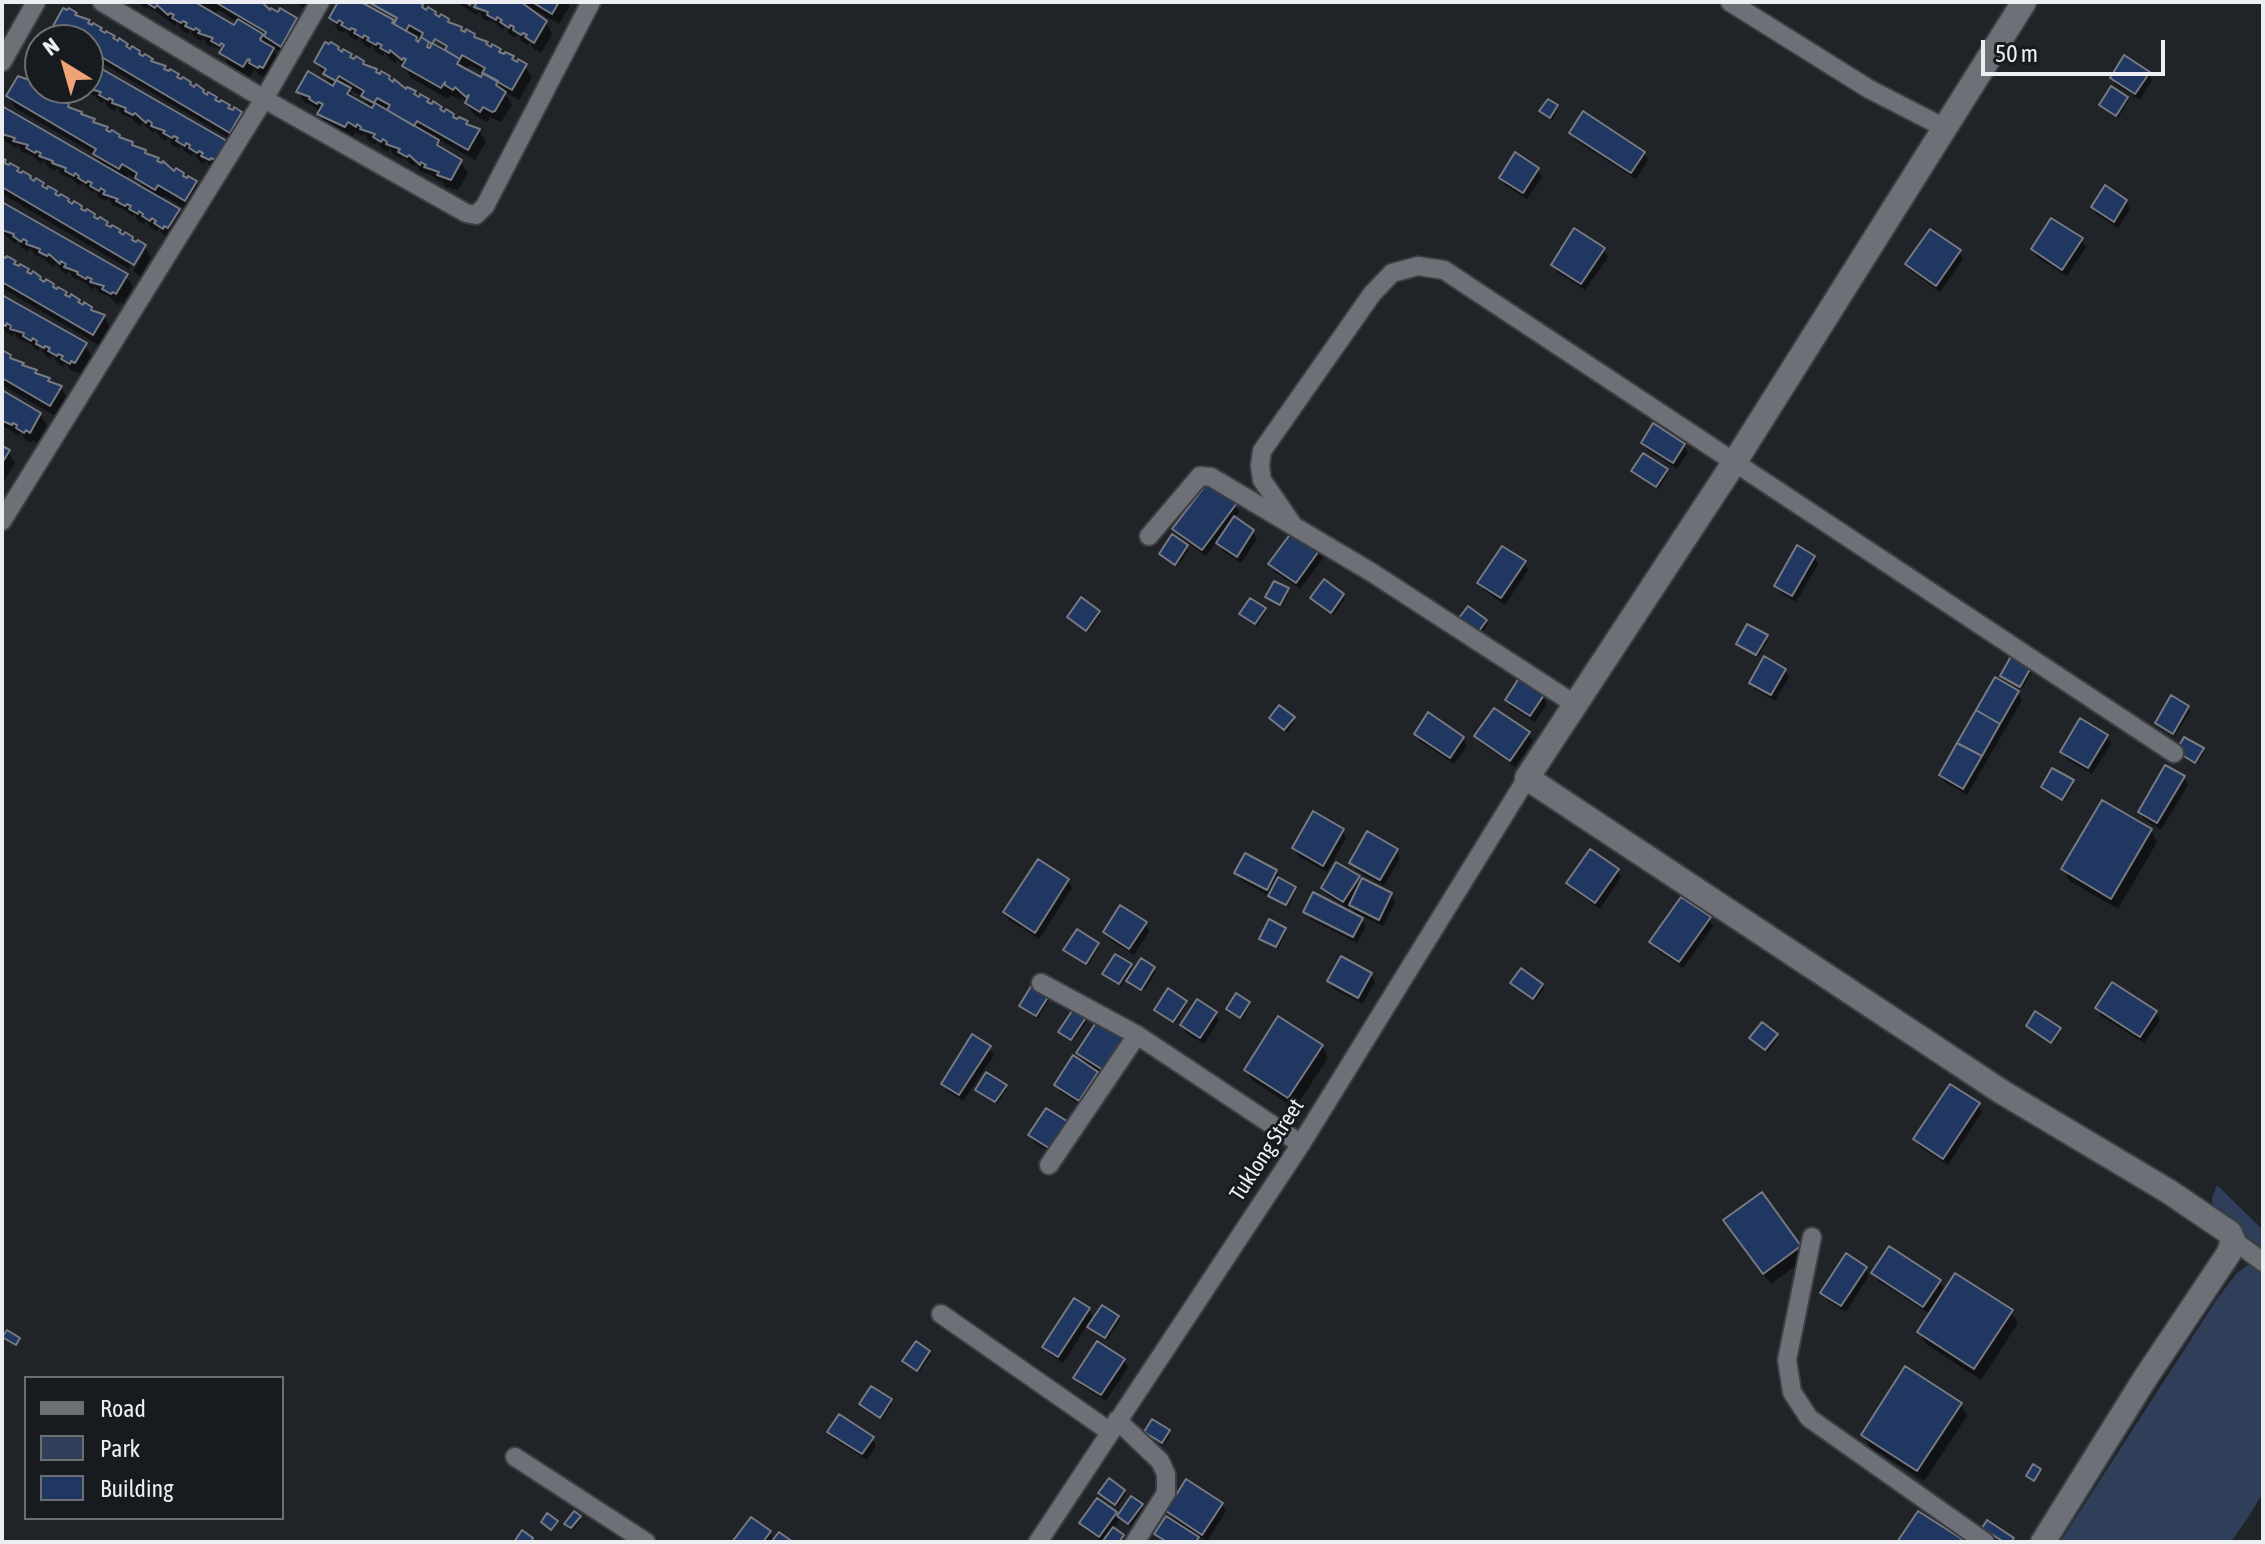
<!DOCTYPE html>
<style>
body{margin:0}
#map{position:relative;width:2265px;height:1544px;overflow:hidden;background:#202328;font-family:"Asap Condensed",sans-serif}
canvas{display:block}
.frame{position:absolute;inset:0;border:4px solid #eceef1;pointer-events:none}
.legend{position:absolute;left:24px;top:1376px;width:260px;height:144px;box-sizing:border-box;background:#171a1e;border:2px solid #6c6f72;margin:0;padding:10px 14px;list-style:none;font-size:24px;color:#eceef1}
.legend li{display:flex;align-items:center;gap:16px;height:40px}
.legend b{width:40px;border:2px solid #6c6f72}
.north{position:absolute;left:24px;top:24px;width:80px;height:80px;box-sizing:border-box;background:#171a1e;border:2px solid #6c6f72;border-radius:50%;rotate:323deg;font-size:22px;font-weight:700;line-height:32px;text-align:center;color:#eceef1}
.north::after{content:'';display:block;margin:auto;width:28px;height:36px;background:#efa377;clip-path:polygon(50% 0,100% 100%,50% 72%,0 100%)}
.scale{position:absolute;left:1981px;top:40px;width:184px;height:36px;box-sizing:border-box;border:4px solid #eceef1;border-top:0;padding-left:10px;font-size:24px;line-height:28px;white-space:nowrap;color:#eceef1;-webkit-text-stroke:6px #171a1e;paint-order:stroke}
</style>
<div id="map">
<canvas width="2265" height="1544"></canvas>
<div class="frame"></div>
<ul class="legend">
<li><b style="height:10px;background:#6d7077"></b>Road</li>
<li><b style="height:22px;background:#2f3f5a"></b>Park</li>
<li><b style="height:22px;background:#1f3761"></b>Building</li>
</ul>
<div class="north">N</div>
<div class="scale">50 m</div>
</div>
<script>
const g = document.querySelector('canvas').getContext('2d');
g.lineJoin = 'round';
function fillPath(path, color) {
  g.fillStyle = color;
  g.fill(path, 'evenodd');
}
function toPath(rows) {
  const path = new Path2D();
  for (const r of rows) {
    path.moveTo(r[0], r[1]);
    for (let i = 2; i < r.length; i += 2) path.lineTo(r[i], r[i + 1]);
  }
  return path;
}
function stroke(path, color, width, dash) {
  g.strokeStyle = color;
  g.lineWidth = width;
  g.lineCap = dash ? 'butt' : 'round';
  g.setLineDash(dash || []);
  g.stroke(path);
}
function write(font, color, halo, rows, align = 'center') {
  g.font = font + ' "Asap Condensed",sans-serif';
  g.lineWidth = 6;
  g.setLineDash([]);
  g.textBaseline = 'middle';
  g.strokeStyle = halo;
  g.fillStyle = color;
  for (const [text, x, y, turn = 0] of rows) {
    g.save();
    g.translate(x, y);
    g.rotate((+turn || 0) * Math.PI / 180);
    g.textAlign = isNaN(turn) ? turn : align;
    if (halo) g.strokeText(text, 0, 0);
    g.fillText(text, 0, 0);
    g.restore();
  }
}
fillPath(toPath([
 [2217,1185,2263,1230,2263,1251,2213,1206,2212,1198],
 [2249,1264,2263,1272,2263,1493,2249,1516,2231,1542,2060,1542,2217,1299,2236,1274]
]), '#2f3f5a');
fillPath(toPath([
 [140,2,191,2,197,6,195,2,255,2,268,11,296,20,303,31,287,57,272,47,280,61,270,78,258,75,255,69,250,77,228,64,218,48,207,45,203,38,201,41,194,37,190,30,188,34,181,30,177,22,175,26,154,10,143,7],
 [218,10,238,22,235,28,214,16],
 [295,2,312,2,309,8,305,5,303,8],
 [340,2,411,2,422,6,426,14,435,13,439,20,448,21,450,25,461,29,465,36,474,36,476,40,487,43,491,50,499,51,504,58,512,58,517,66,525,66,532,77,519,100,504,91,512,105,501,122,490,117,487,122,474,115,462,97,460,100,450,95,448,99,411,78,404,66,397,60,396,63,389,59,385,52,383,56,376,52,372,44,370,48,364,45,359,37,357,41,350,37,346,30,344,33,338,30,331,18],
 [434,37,450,46,446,53,427,49,427,44],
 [469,65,485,74,482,80,466,71],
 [456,2,464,2,477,12,479,8,469,2,567,2,570,6,559,24,534,10,532,12,546,22,552,34,541,53,534,49,530,42,528,45,522,42,518,34,515,38,509,34,505,26,503,30,494,22,483,19,479,11,477,15],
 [69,11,80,22,88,22,92,29,94,26,101,30,105,37,113,37,118,45,126,45,130,53,139,52,143,60,151,60,154,64,177,76,181,83,190,83,194,91,203,91,207,98,215,99,220,106,228,106,233,114,241,114,247,125,237,143,88,55,88,40,61,39,54,28],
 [338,48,342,55,351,56,355,63,363,63,365,67,376,71,380,78,389,78,393,85,406,92,414,93,419,101,427,101,432,108,440,108,445,115,453,115,458,123,466,123,468,127,479,131,486,142,475,160,436,138,444,152,461,162,468,173,458,190,446,187,441,179,440,182,431,175,420,171,416,164,414,167,405,159,394,156,390,148,388,152,382,149,377,141,375,145,369,141,364,133,363,137,355,132,352,137,339,129,337,132,326,125,315,107,305,103,298,92,334,89,316,62],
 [348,88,364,97,371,110,356,101],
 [88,63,225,142,232,154,217,171,210,167,206,160,204,164,198,160,194,153,192,156,185,152,181,145,179,149,172,145,168,137,166,141,160,137,155,130,153,133,143,123,140,126,131,118,121,114,117,107,114,111,108,107,104,100,102,103,93,95,82,92,80,88,88,88],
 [2148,73,2152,80,2140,100,2116,85,2112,78],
 [30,83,34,89,42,90,46,97,55,98,57,102,81,113,85,120,93,121,96,125,119,136,124,144,132,144,134,148,158,160,162,167,183,175,188,183,196,182,202,194,191,212,164,196,162,201,178,210,185,222,170,239,163,235,159,228,157,231,151,228,146,221,144,224,138,221,134,214,132,216,123,209,112,205,108,198,106,201,99,198,95,190,93,193,82,183,80,186,71,178,61,175,57,168,55,171,48,167,44,160,42,164,33,156,22,152,18,145,16,148,2,139,2,109,103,167,96,155,15,108,8,96],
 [54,162,77,170,75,173,54,166],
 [129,175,139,181,145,191,126,180],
 [2127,98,2128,101,2118,118,2101,106],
 [1557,107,1558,110,1552,120,1542,112],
 [1571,133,1644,153,1648,160,1636,179,1575,140],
 [2,160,9,169,30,177,34,185,42,185,47,193,55,192,70,204,81,208,85,215,94,216,98,223,106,223,109,228,119,231,124,239,132,239,136,246,145,246,151,258,140,276,133,271,144,252,139,252,129,269,2,194],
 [1538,170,1542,177,1527,199,1505,185,1501,178],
 [2126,201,2130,209,2118,228,2097,215,2093,207],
 [2,204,126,276,133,287,123,304,120,302,118,305,109,296,99,293,95,286,93,290,83,281,73,278,69,271,67,274,61,271,56,263,54,267,48,263,45,259,35,255,30,248,28,252,22,248,17,241,16,244,4,234,2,236],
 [2081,239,2086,247,2067,276,2037,257,2033,249],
 [1603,249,1608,257,1585,290,1557,272,1553,265],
 [1959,252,1963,259,1940,292,1911,271,1907,264],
 [2,256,6,262,14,263,19,270,27,270,31,278,40,278,44,286,53,286,57,293,65,293,70,301,78,301,83,309,91,309,93,313,104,316,110,328,100,346,2,288],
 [2,298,85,345,92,357,82,374,70,370,66,363,64,367,57,363,53,355,51,359,45,355,40,347,38,351,29,343,19,340,14,333,12,336,6,332,2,326],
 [2,354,48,380,50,384,61,387,67,399,57,417,2,385],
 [2,393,40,414,47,426,37,443,33,440,31,443,25,440,21,432,19,436,2,425],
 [1644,443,1684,445,1688,452,1677,469,1648,450],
 [2,448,8,452,15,463,4,481],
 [1666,470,1668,473,1658,489,1633,471],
 [1235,505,1239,512,1234,519,1253,532,1257,539,1241,563,1223,551,1217,541,1206,556,1179,536,1175,529],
 [1173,537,1189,550,1177,566,1161,554],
 [1320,549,1324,557,1300,589,1275,572,1271,564],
 [1814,557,1818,564,1796,602,1781,593,1776,586],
 [1524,562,1528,570,1505,605,1484,590,1480,583],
 [1324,582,1345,599,1333,615,1312,598],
 [1288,590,1289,593,1282,607,1268,597],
 [1264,610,1266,612,1257,626,1241,614],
 [1098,612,1100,615,1088,632,1069,617],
 [1486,621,1488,624,1476,640,1459,626],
 [1766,637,1768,640,1758,657,1738,644],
 [2034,667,2022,689,2002,676],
 [1785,670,1789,677,1775,701,1756,690,1751,682],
 [2018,693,2022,700,1967,795,1945,782,1941,775],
 [1543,696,1547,704,1535,722,1511,707,1507,700],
 [2188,708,2190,711,2175,736,2159,726,2157,723],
 [1271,718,1293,718,1295,721,1287,732],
 [1416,734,1463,739,1467,746,1454,764,1420,741],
 [1528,734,1533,741,1515,767,1481,743,1477,736],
 [2107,736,2111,744,2092,774,2067,759,2062,752],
 [2202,750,2204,753,2197,764,2180,754],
 [2184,778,2188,785,2161,830,2144,819,2140,812],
 [2072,782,2074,785,2064,801,2043,787],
 [1342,830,1346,838,1327,872,1298,856,1294,848],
 [2151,831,2157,842,2118,909,2070,881,2063,869],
 [1396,850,1400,858,1384,886,1356,870,1352,863],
 [1617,870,1621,877,1600,909,1573,890,1569,883],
 [1276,871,1280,878,1296,891,1288,907,1241,880,1237,873],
 [1358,878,1362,884,1391,894,1395,902,1383,926,1358,914,1366,927,1357,943,1310,919,1306,912,1358,918,1350,904,1348,908,1327,895,1323,888],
 [1068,881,1072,888,1039,939,1009,920,1005,913],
 [1709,919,1713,926,1683,968,1656,949,1652,942],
 [1145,923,1149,931,1134,955,1109,939,1105,932],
 [1285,930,1286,933,1278,949,1262,939],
 [1098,944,1099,947,1088,966,1066,950],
 [1141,961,1156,972,1144,990,1126,977,1121,986,1104,974,1130,966,1134,972],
 [1371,975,1375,982,1362,1004,1333,988,1329,981],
 [1513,983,1542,985,1544,988,1535,1001],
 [1034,986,1050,998,1038,1018,1021,1006],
 [1185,1002,1187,1005,1175,1023,1158,1013],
 [1249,1003,1250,1006,1242,1020,1228,1009],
 [2097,1008,2156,1012,2160,1020,2144,1043,2101,1016],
 [1215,1013,1219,1020,1204,1044,1186,1033,1182,1025],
 [1085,1018,1087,1021,1074,1040,1061,1032],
 [2028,1026,2060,1029,2061,1032,2053,1044],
 [1776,1035,1778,1038,1768,1052,1751,1039],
 [1124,1036,1129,1043,1107,1076,1094,1068,1101,1081,1084,1107,1060,1092,1056,1085,1086,1066,1078,1053],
 [1322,1046,1328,1058,1295,1108,1253,1081,1246,1070],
 [989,1048,994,1055,963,1101,947,1091,943,1084],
 [1005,1086,1007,1089,997,1104,978,1090],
 [1978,1104,1982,1112,1948,1165,1920,1147,1916,1139],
 [1047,1110,1057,1156,1035,1143,1031,1135],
 [1733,1232,1800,1247,1806,1258,1771,1284],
 [1865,1268,1869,1275,1846,1312,1827,1300,1823,1293],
 [1874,1273,1939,1281,1945,1291,2011,1312,2018,1323,1981,1380,1926,1344,1919,1332,1930,1314,1878,1281],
 [1088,1309,1095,1320,1118,1317,1120,1320,1107,1340,1091,1330,1088,1324,1063,1363,1049,1354,1044,1347],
 [929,1352,931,1355,919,1372,905,1361],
 [1124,1360,1128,1367,1106,1401,1080,1385,1076,1378],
 [890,1401,892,1404,882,1420,861,1405],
 [1960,1404,1967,1416,1924,1481,1870,1447,1863,1435],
 [830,1432,872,1438,876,1445,867,1460,834,1439],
 [1146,1432,1169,1432,1170,1435,1164,1445],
 [1124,1491,1126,1494,1117,1507,1101,1493],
 [1132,1499,1143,1509,1131,1526,1120,1519,1113,1529,1123,1536,1122,1542,1102,1542,1086,1530,1081,1523,1115,1513,1118,1518],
 [1222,1504,1226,1511,1207,1541,1194,1533,1200,1542,1162,1542,1157,1534,1176,1524,1168,1511],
 [579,1517,581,1520,573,1530,568,1527,567,1524],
 [770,1533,774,1541,789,1542,735,1542]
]), '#0007');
const building = toPath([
 [195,2,234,25,238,19,263,34,260,40,274,48,263,68,259,66,258,68,249,63,250,60,248,59,243,67,219,53,224,45,221,43,220,46,211,41,213,38,198,33,200,31,196,28,194,30,185,26,187,23,183,21,181,23,172,18,174,15,170,13,168,15,157,5,155,8,147,3,195,2],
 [215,2,262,2,270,10,271,8,278,12,280,8,297,18,281,47,264,36,266,32,215,2],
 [338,2,361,2,394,20,392,23,417,37,416,40,418,42,421,37,429,42,427,47,430,48,432,43,460,59,457,64,481,77,483,73,498,81,496,85,506,92,495,111,492,112,483,107,480,112,465,103,469,95,466,97,455,87,453,90,445,85,445,82,441,88,402,66,406,59,403,58,402,60,390,50,389,53,380,48,382,45,377,43,376,45,367,40,369,38,364,35,363,38,354,33,356,30,351,28,350,30,341,25,343,23,339,20,337,23,329,18,338,2],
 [368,2,419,2,423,5,422,7,426,10,428,7,436,12,435,14,439,17,441,14,449,19,448,22,462,27,461,30,465,32,466,29,475,34,474,37,488,42,486,44,491,47,492,44,501,49,499,52,504,54,505,52,514,56,512,59,517,62,518,59,527,64,512,90,482,73,485,68,462,55,460,59,445,50,447,46,435,39,432,44,421,37,423,33,409,25,406,31,394,24,397,18,368,2],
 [465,2,521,2,547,21,534,43,525,37,527,35,523,33,521,35,513,30,514,27,510,25,509,28,500,22,502,20,497,17,496,20,487,15,488,12,474,7,476,5,471,2,470,5,465,2],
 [532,2,559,2,552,14,532,2],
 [63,8,67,10,69,8,77,13,75,15,90,20,88,23,92,25,93,23,102,28,100,30,105,33,106,31,115,36,113,38,118,41,119,38,128,44,126,46,130,49,132,46,140,51,139,54,143,56,145,54,153,59,151,61,166,66,164,69,169,71,170,69,179,74,177,77,181,79,183,77,191,82,190,84,194,87,196,84,204,90,203,92,207,95,208,92,217,97,215,100,220,102,221,100,230,105,228,108,233,110,234,107,242,112,230,133,88,49,88,40,73,40,52,28,63,8],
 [325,42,329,44,331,42,339,47,338,49,342,52,343,49,352,54,350,57,354,59,356,56,364,61,363,64,377,69,376,72,380,74,381,71,390,76,389,79,393,82,394,79,406,89,407,87,416,91,414,94,419,97,420,94,429,99,427,102,432,104,433,101,442,107,440,109,444,112,446,109,454,114,453,117,457,119,459,117,468,121,466,124,480,129,468,150,417,121,414,126,387,110,390,105,377,98,374,103,361,96,364,91,339,76,336,81,323,74,326,69,314,62,325,42],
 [2124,55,2150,72,2135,94,2110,78,2124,55],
 [88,61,227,141,215,160,211,158,210,160,201,156,203,153,199,151,197,153,189,148,190,145,186,143,185,146,176,141,178,138,174,136,172,138,163,133,165,131,151,126,152,123,148,120,146,123,135,113,133,115,125,111,126,108,112,103,113,100,109,98,108,100,99,95,101,92,86,88,88,61],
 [308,71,333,86,336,80,351,88,347,94,372,108,375,103,439,140,437,145,462,160,451,180,437,175,439,172,424,167,426,165,421,162,420,165,409,155,407,157,398,152,400,149,386,144,387,142,383,139,381,142,373,137,375,134,360,129,361,127,357,124,356,127,348,122,345,127,317,114,323,104,318,102,317,104,309,99,310,97,296,92,308,71],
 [18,76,32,81,30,84,44,89,42,91,56,96,55,99,59,101,61,99,69,104,68,107,82,112,81,114,95,119,93,122,108,127,106,130,110,132,112,130,120,135,119,137,133,142,132,145,146,150,145,153,159,158,157,161,162,163,163,161,174,171,176,168,184,173,183,176,187,178,188,176,197,181,185,201,158,185,155,190,135,178,137,173,122,164,119,169,93,154,96,149,6,96,18,76],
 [2111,86,2128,97,2116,116,2099,105,2111,86],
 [1548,99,1558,105,1550,118,1539,111,1548,99],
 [2,106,180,209,168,228,164,226,163,229,154,223,156,221,152,218,150,221,142,216,143,214,139,211,138,214,129,209,131,206,127,204,125,206,116,201,118,199,103,194,105,191,101,188,99,191,90,186,92,183,88,181,86,183,78,178,79,176,75,173,74,176,65,171,66,168,52,163,53,161,39,156,41,153,36,151,35,153,26,148,28,145,13,141,15,138,2,134,2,106],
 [1583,111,1645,152,1631,173,1569,133,1583,111],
 [1515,152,1539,168,1523,193,1499,178,1515,152],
 [2,158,6,160,4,163,9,165,10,163,19,168,17,171,21,173,23,171,31,176,30,178,34,181,36,178,44,183,42,186,47,189,48,186,57,191,55,194,59,196,61,194,69,199,68,201,72,204,74,201,82,206,81,209,85,211,87,209,95,214,94,217,98,219,100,217,108,222,106,225,111,227,112,225,121,230,119,232,123,235,125,232,133,237,132,240,136,242,138,240,146,245,134,265,2,187,2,158],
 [2105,185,2127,200,2114,222,2091,207,2105,185],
 [2,202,128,274,116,294,113,292,111,294,102,289,104,286,90,282,92,279,87,277,86,279,77,274,78,272,64,267,66,264,61,261,60,264,49,254,47,256,39,252,40,249,26,244,27,241,23,239,21,242,13,236,14,234,2,230,2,202],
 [2051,218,2083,238,2062,270,2031,249,2051,218],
 [1574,228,1605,248,1581,284,1551,265,1574,228],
 [1930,229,1961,250,1936,286,1905,264,1930,229],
 [2,256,6,258,7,256,16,261,14,264,19,266,20,264,29,269,27,272,31,274,33,271,41,277,40,279,44,282,46,279,54,284,53,287,57,289,58,287,67,292,65,295,70,297,71,294,80,300,78,302,83,305,84,302,92,307,91,310,105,315,93,335,2,282,2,256],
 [2,295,87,343,75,363,71,361,70,364,61,359,63,356,58,354,57,356,48,351,50,348,45,346,44,348,36,344,37,341,33,338,31,341,23,336,24,333,10,329,11,326,7,323,6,326,2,324,2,295],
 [2,350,11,355,10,358,24,363,22,365,37,370,35,373,50,378,48,381,62,386,50,406,2,378,2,350],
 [2,390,41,413,30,433,26,430,24,433,16,428,17,425,13,423,12,425,3,421,2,390],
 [1653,423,1685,444,1673,463,1641,443,1653,423],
 [2,446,10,450,2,463,2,446],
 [1643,453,1668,469,1656,487,1631,471,1643,453],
 [1208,482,1237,503,1202,550,1172,529,1208,482],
 [1234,516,1254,530,1237,557,1216,543,1234,516],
 [1294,529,1321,548,1296,583,1268,564,1294,529],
 [1172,534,1188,545,1175,565,1159,554,1172,534],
 [1797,545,1815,556,1792,596,1774,586,1797,545],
 [1502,546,1526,561,1501,598,1477,583,1502,546],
 [1324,579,1344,594,1331,613,1310,598,1324,579],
 [1274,581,1289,588,1280,605,1265,597,1274,581],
 [1081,597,1100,611,1086,631,1067,617,1081,597],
 [1250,598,1266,608,1255,624,1239,614,1250,598],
 [1468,606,1487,620,1474,638,1455,623,1468,606],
 [1747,624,1768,635,1756,655,1736,644,1747,624],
 [2014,651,2034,662,2020,687,2000,676,2014,651],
 [1764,656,1786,669,1771,695,1749,683,1764,656],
 [1995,677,2019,691,2000,724,1976,710,1995,677],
 [1519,678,1544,695,1530,716,1505,700,1519,678],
 [2171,695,2189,706,2173,734,2155,723,2171,695],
 [1279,705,1295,717,1284,730,1269,718,1279,705],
 [1494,708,1530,732,1510,761,1474,736,1494,708],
 [1976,710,2000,724,1982,756,1957,743,1976,710],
 [1428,712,1464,737,1450,758,1414,734,1428,712],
 [2080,718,2108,735,2088,768,2060,752,2080,718],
 [2184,737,2204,748,2195,763,2176,751,2184,737],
 [1957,743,1982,756,1963,789,1939,775,1957,743],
 [2165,765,2185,776,2157,823,2138,812,2165,765],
 [2052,768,2074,780,2062,800,2041,787,2052,768],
 [2102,800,2152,829,2111,899,2061,869,2102,800],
 [1313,811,1344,829,1323,866,1292,848,1313,811],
 [1367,831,1398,849,1380,880,1349,863,1367,831],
 [1590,849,1619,869,1595,903,1566,883,1590,849],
 [1245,853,1277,870,1267,890,1234,873,1245,853],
 [1038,859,1069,879,1035,933,1003,912,1038,859],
 [1336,862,1360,876,1343,902,1321,888,1336,862],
 [1278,877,1296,887,1286,905,1268,896,1278,877],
 [1362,878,1392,893,1379,920,1349,905,1362,878],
 [1313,892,1363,918,1353,937,1303,912,1313,892],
 [1681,897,1711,917,1679,962,1649,942,1681,897],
 [1120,905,1147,922,1129,949,1103,932,1120,905],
 [1269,919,1286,928,1276,947,1259,939,1269,919],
 [1077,929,1099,943,1086,964,1063,950,1077,929],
 [1115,954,1132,964,1119,984,1102,974,1115,954],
 [1341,956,1372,973,1358,998,1327,981,1341,956],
 [1141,958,1155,967,1141,990,1126,981,1141,958],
 [1521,968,1543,984,1533,999,1510,983,1521,968],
 [2112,982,2157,1011,2140,1037,2095,1008,2112,982],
 [1033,983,1050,994,1036,1016,1019,1006,1033,983],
 [1168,988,1187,1001,1173,1022,1154,1010,1168,988],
 [1236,993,1250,1002,1240,1018,1226,1009,1236,993],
 [1197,999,1217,1012,1200,1038,1180,1025,1197,999],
 [1074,1008,1087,1016,1071,1040,1058,1032,1074,1008],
 [2035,1011,2061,1028,2051,1043,2026,1026,2035,1011],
 [1278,1016,1323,1045,1288,1098,1244,1070,1278,1016],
 [1099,1018,1126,1035,1103,1070,1076,1053,1099,1018],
 [1762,1022,1778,1034,1765,1050,1749,1038,1762,1022],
 [972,1034,991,1046,959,1095,941,1084,972,1034],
 [1073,1055,1098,1072,1079,1101,1054,1085,1073,1055],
 [986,1072,1007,1085,995,1102,975,1090,986,1072],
 [1950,1084,1980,1103,1943,1159,1913,1139,1950,1084],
 [1046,1108,1070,1123,1052,1150,1028,1135,1046,1108],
 [1762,1192,1801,1246,1763,1274,1723,1220,1762,1192],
 [1889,1246,1941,1280,1923,1307,1871,1273,1889,1246],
 [1846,1253,1867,1267,1841,1306,1820,1293,1846,1253],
 [1955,1273,2013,1310,1974,1369,1917,1332,1955,1273],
 [1074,1298,1090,1308,1058,1357,1042,1347,1074,1298],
 [1102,1305,1119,1316,1105,1338,1087,1327,1102,1305],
 [7,1330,20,1338,16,1345,2,1337,7,1330],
 [916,1341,930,1351,917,1371,902,1361,916,1341],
 [1097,1341,1125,1359,1101,1395,1073,1378,1097,1341],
 [1905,1366,1962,1403,1917,1471,1861,1435,1905,1366],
 [871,1386,892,1399,880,1418,859,1404,871,1386],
 [839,1414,874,1437,862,1454,827,1432,839,1414],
 [1152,1419,1170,1430,1162,1443,1144,1432,1152,1419],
 [2033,1464,2041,1469,2034,1481,2026,1476,2033,1464],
 [1109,1478,1125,1490,1115,1505,1098,1493,1109,1478],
 [1186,1479,1223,1503,1202,1535,1166,1511,1186,1479],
 [1131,1496,1143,1504,1128,1524,1117,1516,1131,1496],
 [1097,1498,1117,1512,1099,1537,1079,1523,1097,1498],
 [574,1511,581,1516,571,1528,564,1524,574,1511],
 [1918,1511,1962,1539,1960,1542,1897,1542,1918,1511],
 [547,1513,558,1521,551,1530,541,1522,547,1513],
 [1166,1516,1199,1537,1196,1542,1167,1542,1154,1534,1166,1516],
 [751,1517,771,1531,763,1542,732,1542,751,1517],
 [1987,1520,2014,1538,2011,1542,2004,1542,1982,1528,1987,1520],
 [1113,1527,1124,1535,1119,1542,1102,1542,1113,1527],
 [522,1530,533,1538,531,1542,514,1542,522,1530],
 [779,1532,793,1542,771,1542,779,1532]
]);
fillPath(building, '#1f3761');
stroke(building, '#777a81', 2);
const street = toPath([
 [102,2,264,99,466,213,476,215,485,206,591,2],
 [1730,2,1869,89,1945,128],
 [2,62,36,2],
 [2,521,264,99,320,2],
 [1291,522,1262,480,1260,466,1262,451,1372,294,1392,273,1418,266,1444,270,2174,753],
 [1149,536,1200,476,1211,477,1371,572,1576,705],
 [1041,983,1137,1035,1301,1144],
 [1049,1165,1137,1035],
 [1812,1237,1787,1360,1792,1392,1809,1418,1985,1542],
 [2233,1240,2263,1262],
 [941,1314,1109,1431],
 [1117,1420,1160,1461,1166,1474,1166,1493,1135,1542],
 [515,1457,646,1542],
 [1038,1542,1301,1144,1527,778]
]);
const secondary = toPath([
 [2024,2,1734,463,1527,778,2002,1092,2168,1191,2230,1233,2233,1240,2229,1253,2144,1380,2043,1542]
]);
stroke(street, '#3c3e42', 22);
stroke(secondary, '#3c3e42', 28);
stroke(street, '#6d7077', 18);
stroke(secondary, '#6d7077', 24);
write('22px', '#eceef1', '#171a1e', [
 ["Tuklong Street",1267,1150,-57]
]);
</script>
